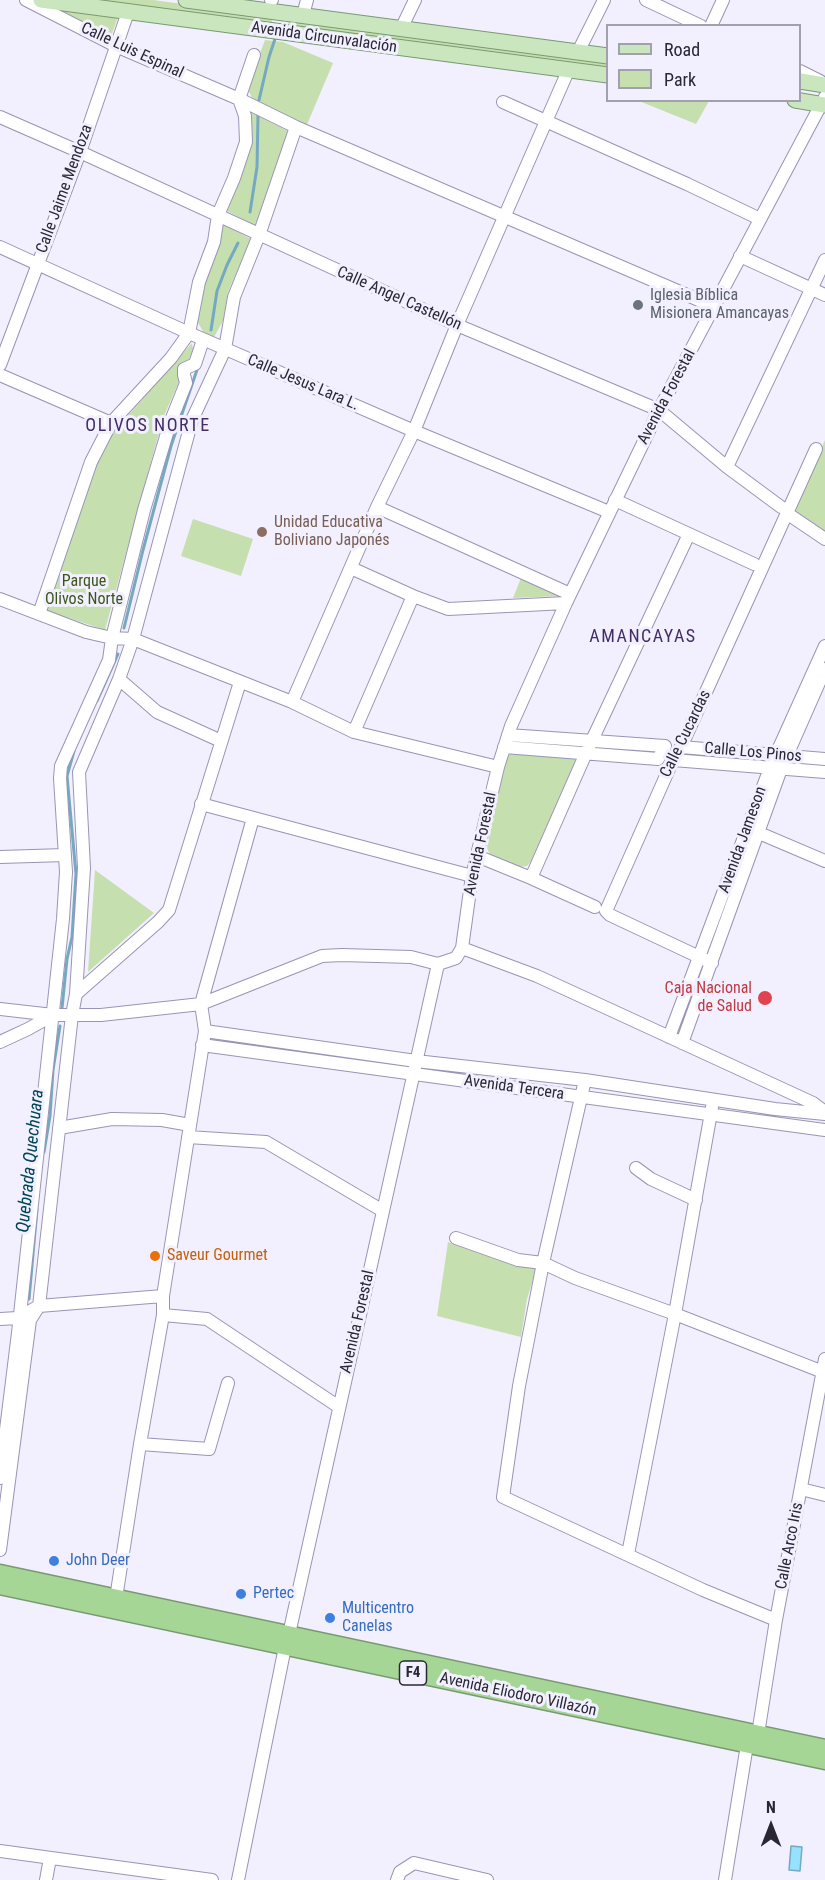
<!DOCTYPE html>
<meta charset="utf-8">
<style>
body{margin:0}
#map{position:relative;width:825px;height:1880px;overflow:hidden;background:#f2f0fe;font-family:"Roboto Condensed",sans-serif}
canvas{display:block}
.legend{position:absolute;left:606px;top:24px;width:195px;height:78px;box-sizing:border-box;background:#f2f0fe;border:2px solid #a2a0ad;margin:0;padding:8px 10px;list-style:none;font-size:18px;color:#292734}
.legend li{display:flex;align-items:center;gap:12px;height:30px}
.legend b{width:30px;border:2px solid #a2a0ad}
.north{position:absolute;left:741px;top:1796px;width:60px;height:60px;-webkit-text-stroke:4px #f2f0fe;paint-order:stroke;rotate:0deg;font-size:16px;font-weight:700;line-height:24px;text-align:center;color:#292734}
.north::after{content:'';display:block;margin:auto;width:21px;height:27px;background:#292734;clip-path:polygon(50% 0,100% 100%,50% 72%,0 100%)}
</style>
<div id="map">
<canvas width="825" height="1880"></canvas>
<ul class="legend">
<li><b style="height:8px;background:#c9e6bf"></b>Road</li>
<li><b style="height:16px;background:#c6dfaf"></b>Park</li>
</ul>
<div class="north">N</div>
</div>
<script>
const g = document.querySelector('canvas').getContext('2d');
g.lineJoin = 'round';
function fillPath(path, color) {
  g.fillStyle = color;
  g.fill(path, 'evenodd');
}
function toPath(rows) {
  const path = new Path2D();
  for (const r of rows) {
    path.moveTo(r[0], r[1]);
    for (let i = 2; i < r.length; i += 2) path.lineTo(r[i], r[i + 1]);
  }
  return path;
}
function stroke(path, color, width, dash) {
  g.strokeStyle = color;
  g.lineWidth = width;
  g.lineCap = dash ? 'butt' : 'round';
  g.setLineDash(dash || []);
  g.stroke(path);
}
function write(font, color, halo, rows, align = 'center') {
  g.font = font + ' "Roboto Condensed",sans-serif';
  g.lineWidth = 6;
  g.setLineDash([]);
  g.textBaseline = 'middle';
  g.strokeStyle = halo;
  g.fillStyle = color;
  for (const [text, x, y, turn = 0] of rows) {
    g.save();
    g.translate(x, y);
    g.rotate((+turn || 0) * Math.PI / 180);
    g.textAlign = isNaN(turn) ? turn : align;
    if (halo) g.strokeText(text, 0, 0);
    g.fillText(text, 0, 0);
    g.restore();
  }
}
fillPath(toPath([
 [74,0,153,0,274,16,270,27],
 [46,6,118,17,111,36],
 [290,19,607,61,607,71,287,28],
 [265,40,283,42,333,63,306,127,253,100,247,87],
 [639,101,709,101,696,124],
 [248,111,288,131,255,226,227,211,238,180],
 [222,224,251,239,228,292,223,321,214,337,204,333,197,321,202,285,220,243],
 [192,343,193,350,163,418,105,630,45,610,97,460,111,435],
 [825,440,825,533,794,512],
 [193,519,253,539,241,576,181,556],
 [521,578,559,596,513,598],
 [514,751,571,755,575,759,575,765,531,861,527,866,518,867,490,855,487,848,493,817,507,757],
 [95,870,154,913,88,972],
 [448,1242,513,1265,537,1266,527,1299,521,1337,437,1316]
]), '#c6dfaf');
const water = toPath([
 [791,1846,802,1847,800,1871,789,1870,791,1846]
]);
fillPath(water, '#96e1fe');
stroke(water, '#75a9c1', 1.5);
stroke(toPath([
 [259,100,269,57,276,36],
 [250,212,257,167,258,115],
 [211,330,217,291,227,265,238,243],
 [124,628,143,550,171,446,198,367],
 [97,701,118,654],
 [62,1008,67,959,72,937,76,874,67,776,74,751],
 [44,1152,50,1116,53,1070,60,1026],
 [29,1299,37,1209]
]), '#75a9c1', 3);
const minor = toPath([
 [26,0,116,46,239,99,296,127,715,307],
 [271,0,272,0],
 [646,0,701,26],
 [303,15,307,0],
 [711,26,723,0],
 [401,29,415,0],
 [578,52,604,0],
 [800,71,820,81],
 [503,102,687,184,760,219],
 [0,117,80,152,457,325,659,410,727,467,781,507],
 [0,247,189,333,414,431,609,512],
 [740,256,825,295],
 [0,365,80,152,128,12],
 [0,375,111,423],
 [727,467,825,260],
 [615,500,754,564],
 [377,507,570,594],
 [788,514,825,539],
 [351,568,413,596,448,609,566,603],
 [0,599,86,632,112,638,133,639,292,702,354,732,498,767],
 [39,614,91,462,111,423,171,358,189,333,199,282,214,242,218,215,234,178,246,142,245,116,239,99,254,55],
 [119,679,157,712,221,741],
 [292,702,377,507,414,431,457,325,568,71],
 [354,732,413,596],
 [504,747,658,759,665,746,508,735],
 [681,747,825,759],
 [673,760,825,772],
 [201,804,472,876],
 [752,830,825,861],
 [477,856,531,878,595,907],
 [0,857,65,855],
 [531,878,586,753,689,534],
 [462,948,537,976,813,1103,825,1112],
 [712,963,610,915,606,911,673,760,681,747,816,449],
 [438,964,456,958,462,948,472,876,498,767,511,726,566,603,659,410,825,97],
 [76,994,158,922,169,910,240,682],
 [0,1009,53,1015,101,1015,201,1004,322,956,342,955,411,957,438,964],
 [205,1031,416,1061,585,1080,775,1109,825,1114],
 [669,1037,770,768,825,646],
 [0,1042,28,1029,53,1015],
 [682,1043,781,769,825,669],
 [202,1045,825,1130],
 [585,1080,543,1263,519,1386,503,1497,703,1590,776,1620],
 [59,1128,112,1119,162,1120,190,1125],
 [188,1137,266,1142,383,1211],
 [636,1168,651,1179,696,1200],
 [456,1238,518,1260,543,1263,575,1278,675,1314,823,1372],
 [163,1315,207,1319,339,1407],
 [0,1319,18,1318,39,1306,163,1296],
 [140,1444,209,1449,228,1383],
 [0,1478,18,1333,63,919,66,872,60,778,61,766,109,660,112,638,144,510,170,423,186,383,184,375,184,369,195,364,203,340],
 [801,1489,825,1495],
 [0,1550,30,1320,39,1306,72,1015,76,994,84,868,79,772,119,679,133,639,192,420,225,349,234,297,259,235,296,127],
 [628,1554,675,1314,712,1107],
 [116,1598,140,1444,163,1315,163,1296,205,1031,201,1004,253,818],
 [289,1634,438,964],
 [758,1734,776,1620,825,1359],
 [0,1851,212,1880],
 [46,1880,50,1858],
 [238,1880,285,1647],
 [397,1880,400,1872,414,1863,487,1880],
 [725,1880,747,1745]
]);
const major = toPath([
 [41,0,608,75],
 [186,0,608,56],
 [800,81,825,85],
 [795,100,825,105]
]);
const highway = toPath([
 [0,1573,825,1748],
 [0,1586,825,1761]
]);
stroke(minor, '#9994b5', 14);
stroke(major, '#7a9973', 17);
stroke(highway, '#7a9973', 19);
stroke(minor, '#fff', 12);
stroke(major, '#c9e6bf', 15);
stroke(highway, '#a5d695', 16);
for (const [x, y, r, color] of [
 [638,305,6,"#6b7280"],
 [262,532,6,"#8d6e63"],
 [765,998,8,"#e0444e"],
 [155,1256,6,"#e8710a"],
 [54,1561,6,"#3f7fe0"],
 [241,1594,6,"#3f7fe0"],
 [330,1618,6,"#3f7fe0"]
]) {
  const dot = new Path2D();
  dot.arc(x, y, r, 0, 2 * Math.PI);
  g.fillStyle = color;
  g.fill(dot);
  stroke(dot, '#f2f0fe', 2);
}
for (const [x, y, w] of [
 [413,1673,27]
]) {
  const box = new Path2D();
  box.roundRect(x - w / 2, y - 12, w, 24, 4.5);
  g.fillStyle = '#f2f0fe';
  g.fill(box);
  stroke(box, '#292734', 1.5);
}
write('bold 15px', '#292734', null, [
 ["F4",413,1673]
]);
write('16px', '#292734', '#f2f0fe', [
 ["Avenida Circunvalación",324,38,8],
 ["Calle Luis Espinal",132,51,25],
 ["Calle Jaime Mendoza",65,189,-70],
 ["Calle Angel Castellón",399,299,24],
 ["Calle Jesus Lara L.",303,383,23],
 ["Avenida Forestal",667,397,-62],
 ["Calle Cucardas",686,734,-64],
 ["Calle Los Pinos",753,753,5],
 ["Avenida Jameson",743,840,-70],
 ["Avenida Forestal",481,844,-78],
 ["Avenida Tercera",514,1088,8],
 ["Avenida Forestal",358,1322,-77],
 ["Calle Arco Iris",790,1546,-79],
 ["Avenida Eliodoro Villazón",518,1695,12]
]);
write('16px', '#5b616d', '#f2f0fe', [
 ["Iglesia Bíblica",650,296],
 ["Misionera Amancayas",650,314]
], 'left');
write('16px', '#785e54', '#f2f0fe', [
 ["Unidad Educativa",274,523],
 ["Boliviano Japonés",274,541]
], 'left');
write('16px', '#3a5419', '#f2f0fe', [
 ["Parque",84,582],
 ["Olivos Norte",84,600]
]);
write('16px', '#be3a42', '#f2f0fe', [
 ["Caja Nacional",752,989],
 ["de Salud",752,1007]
], 'right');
write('16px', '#c56008', '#f2f0fe', [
 ["Saveur Gourmet",167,1256]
], 'left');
write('16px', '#366cbe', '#f2f0fe', [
 ["John Deer",66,1561],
 ["Pertec",253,1594],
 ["Multicentro",342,1609],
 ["Canelas",342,1627]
], 'left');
g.letterSpacing = '1.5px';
write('18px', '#442d67', '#f2f0fe', [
 ["OLIVOS NORTE",148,426],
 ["AMANCAYAS",643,637]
]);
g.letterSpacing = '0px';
write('italic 18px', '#004558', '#f2f0fe', [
 ["Quebrada Quechuara",31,1161,-84]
]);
</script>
